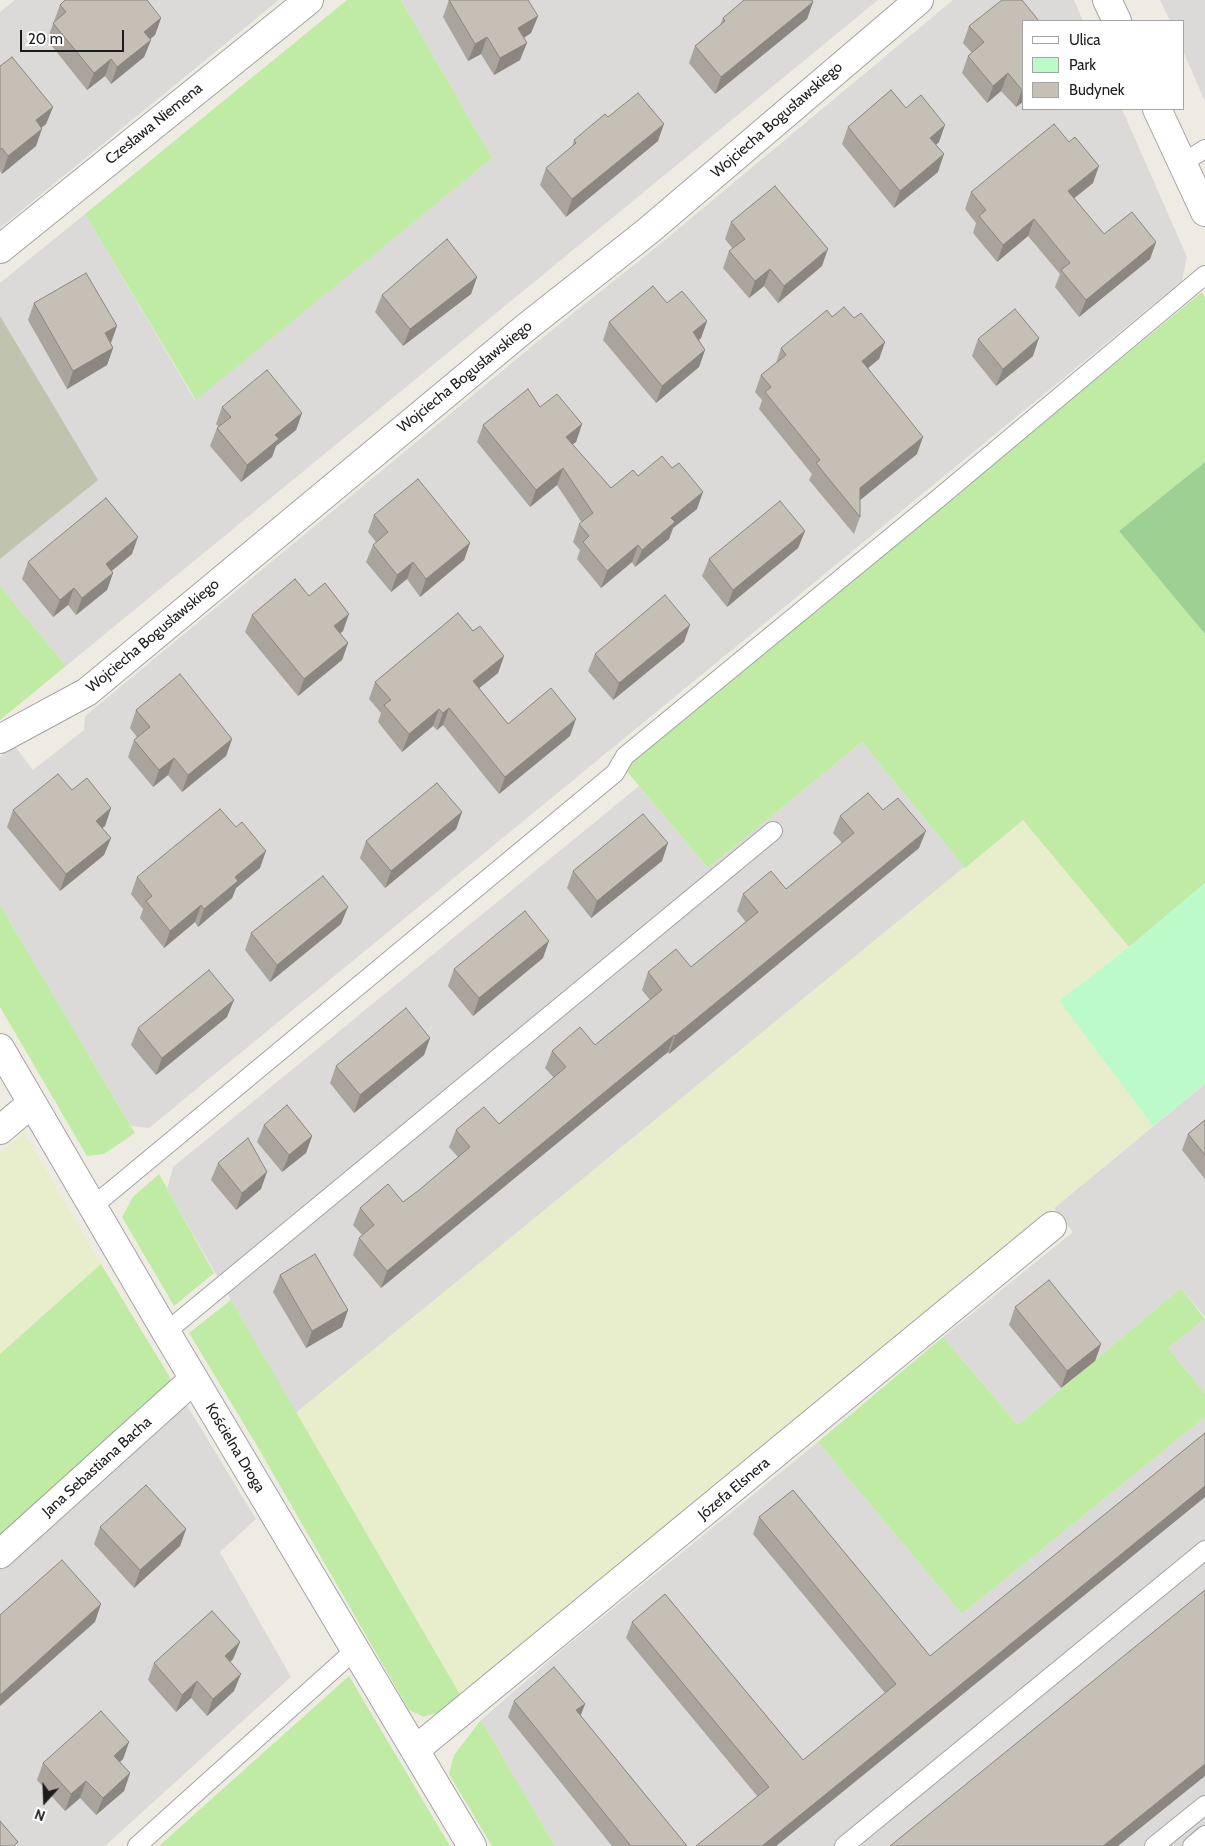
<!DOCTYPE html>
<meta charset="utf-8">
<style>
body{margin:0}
#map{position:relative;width:1205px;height:1846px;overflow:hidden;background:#eeece2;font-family:Cabin,sans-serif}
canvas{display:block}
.legend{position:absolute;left:1022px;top:20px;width:162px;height:90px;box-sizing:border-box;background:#fff;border:1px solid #a4a4a4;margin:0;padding:6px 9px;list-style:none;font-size:15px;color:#1c1c1c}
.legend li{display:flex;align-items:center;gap:10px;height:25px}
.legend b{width:25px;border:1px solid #a4a4a4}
.north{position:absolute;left:20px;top:1776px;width:50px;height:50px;-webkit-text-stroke:4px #fff;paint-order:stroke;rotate:200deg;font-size:14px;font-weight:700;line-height:20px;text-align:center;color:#1c1c1c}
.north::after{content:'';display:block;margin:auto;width:18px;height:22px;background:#1c1c1c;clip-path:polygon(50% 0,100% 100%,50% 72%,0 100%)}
.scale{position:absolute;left:20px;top:30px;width:104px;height:22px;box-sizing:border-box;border:2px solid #1c1c1c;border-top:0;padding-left:6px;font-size:15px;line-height:18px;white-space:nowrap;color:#1c1c1c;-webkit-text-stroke:4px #fff;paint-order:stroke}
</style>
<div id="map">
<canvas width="1205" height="1846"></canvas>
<ul class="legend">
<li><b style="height:6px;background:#fff"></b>Ulica</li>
<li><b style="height:14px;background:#bcfbc9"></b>Park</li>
<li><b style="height:14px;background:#c6bfb5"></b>Budynek</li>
</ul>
<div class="north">N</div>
<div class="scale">20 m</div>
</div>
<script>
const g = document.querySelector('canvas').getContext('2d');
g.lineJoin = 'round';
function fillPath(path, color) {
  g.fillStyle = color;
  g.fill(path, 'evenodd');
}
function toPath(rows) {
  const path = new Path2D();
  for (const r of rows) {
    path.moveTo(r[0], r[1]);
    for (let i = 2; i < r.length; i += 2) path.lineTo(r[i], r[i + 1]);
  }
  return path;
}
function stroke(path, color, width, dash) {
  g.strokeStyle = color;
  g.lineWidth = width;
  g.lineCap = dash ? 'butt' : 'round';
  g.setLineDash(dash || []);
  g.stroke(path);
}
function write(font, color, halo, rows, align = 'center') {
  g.font = font + ' Cabin,sans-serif';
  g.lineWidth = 4;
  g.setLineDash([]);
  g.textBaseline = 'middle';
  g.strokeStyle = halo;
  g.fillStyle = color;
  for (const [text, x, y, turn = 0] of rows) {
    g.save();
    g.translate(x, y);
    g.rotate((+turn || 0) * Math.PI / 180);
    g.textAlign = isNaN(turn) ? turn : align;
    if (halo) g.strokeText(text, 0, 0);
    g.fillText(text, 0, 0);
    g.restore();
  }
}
fillPath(toPath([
 [15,0,279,0,0,228,0,12],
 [401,0,878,0,66,666,0,586,0,559,97,480,0,316,0,283,85,214,195,400,492,158],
 [953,0,1074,0,1083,21,1024,21,1024,109,1122,109,1187,257,1182,281,149,1128,131,1126,0,905,0,757,14,745,33,770,84,730,85,716,537,342,660,244],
 [1160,0,1205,0,1205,102,1184,53,1184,21,1170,21],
 [862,742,965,868,296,1413,167,1189,173,1167,639,786,708,868],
 [1205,1084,1205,1317,1181,1288,1018,1425,943,1337,1073,1232,1054,1208],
 [1205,1319,1205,1393,1168,1348],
 [183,1399,256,1519,220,1552,291,1677,105,1846,0,1846,0,1567],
 [1205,1417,1205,1846,555,1846,481,1720,563,1649,818,1442,962,1614]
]), '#dbdad9');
fillPath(toPath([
 [0,316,98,480,0,559]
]), '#c0c3ad');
fillPath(toPath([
 [1023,819,1129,947,1060,1001,1153,1126,462,1698,296,1413],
 [24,1132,101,1264,0,1354,0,1154]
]), '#e8eecc');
fillPath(toPath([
 [347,0,401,0,492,158,196,400,85,214],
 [1202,292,1205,298,1205,462,1119,531,1205,634,1205,883,1129,947,1023,820,965,868,862,742,708,868,624,768],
 [0,586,66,666,0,720],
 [0,905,135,1133,104,1154,87,1156,0,1007],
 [159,1174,214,1273,174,1306,122,1217,133,1197],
 [101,1264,174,1384,0,1537,0,1354],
 [1181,1288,1205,1319,1168,1348,1205,1393,1205,1417,962,1614,818,1442,943,1337,1018,1425],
 [231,1300,462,1698,439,1712,424,1717,409,1710,256,1444,189,1333],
 [349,1676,450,1846,159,1846],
 [481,1720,555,1846,492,1846,449,1774,454,1755]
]), '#bfeba5');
fillPath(toPath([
 [1205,462,1205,634,1119,531]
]), '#9ed094');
fillPath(toPath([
 [1205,883,1205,1084,1153,1126,1059,1001,1129,947]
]), '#bcfbc9');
const service = toPath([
 [1181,164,1205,149],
 [92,1207,615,773,625,756,940,497,1205,275],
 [166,1332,773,831],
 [137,1846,355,1650],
 [844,1846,1205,1550],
 [1154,1846,1205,1805],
 [1192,1846,1205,1835]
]);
const minor = toPath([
 [1107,0,1117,21],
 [1157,109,1205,212],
 [0,249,309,0],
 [0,739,87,692,524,329,648,231,919,0],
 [0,1048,166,1332,472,1846],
 [0,1130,32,1103],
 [0,1554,194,1379],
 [415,1750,1052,1226]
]);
stroke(service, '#a3a3a3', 20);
stroke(minor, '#a3a3a3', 30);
stroke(service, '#fff', 18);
stroke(minor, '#fff', 28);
fillPath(toPath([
 [449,0,538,16,531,33,524,38,520,60,494,75,481,54,468,61,443,17],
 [813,2,807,19,715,94,689,63,695,46,720,25,723,18],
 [60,5,161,18,155,35,150,39,151,40,144,57,111,84,105,76,87,90,47,40],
 [1024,21,1024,101,1016,107,1001,91,987,103,962,73,968,56,972,53,963,43,969,26],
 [0,66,53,107,46,124,41,128,36,146,2,174,0,171],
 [906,108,939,142,936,145,938,172,894,208,842,144,848,127],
 [608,117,658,141,566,217,540,185,546,168,572,147,574,140],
 [1093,183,1074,198,1104,234,1156,242,1150,259,1079,317,1055,287,1060,274,1028,236,997,262,973,233,976,223,965,209,971,192],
 [731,222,822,266,778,303,764,286,749,298,723,268,729,251,733,249,725,239],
 [477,277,471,294,403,346,375,312,382,295],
 [34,303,111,344,113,348,107,365,67,389,28,320],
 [667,303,707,321,701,338,699,340,705,350,699,367,656,403,603,340,609,322],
 [832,317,854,318,885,342,879,359,868,368,917,454,860,500,860,517,854,534,809,480,812,474,759,409,762,400,755,392,761,375,776,363,781,348],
 [978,339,1033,356,996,386,972,356],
 [222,407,302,413,296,430,276,446,272,457,241,482,210,446,217,428,219,427,216,424],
 [540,407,582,424,576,442,572,444,611,488,638,476,697,509,673,528,669,539,635,567,632,562,601,588,577,559,580,550,573,542,579,524,582,523,557,485,530,507,477,442,483,425],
 [374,515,470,543,464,560,420,597,407,579,391,592,366,562,373,545,376,542,368,532],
 [805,531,798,548,727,607,702,576,709,559],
 [132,554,112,571,113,573,107,590,76,615,68,605,53,617,22,579,28,562],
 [309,596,343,631,340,633,348,643,342,660,298,696,245,632,252,615],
 [473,631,504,656,498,673,479,688,508,724,570,736,499,794,443,725,437,730,433,726,402,752,378,722,381,713,369,699,375,682],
 [684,642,613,700,588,671,595,654],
 [136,710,232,739,226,756,182,792,168,775,153,787,128,757,134,740,137,737,130,728],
 [72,790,111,808,105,826,102,828,111,838,104,855,60,891,7,827,13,810],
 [883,810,919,848,669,1054,668,1052,381,1288,353,1255,359,1238,362,1235,353,1225,360,1208,403,1202,418,1191,458,1157,449,1147,456,1130,499,1124,554,1078,545,1068,552,1051,595,1045,650,1000,642,990,648,972,691,967,746,922,737,911,743,894,786,889,842,843,833,833,840,816],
 [462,812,456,829,385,888,360,858,366,841],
 [662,861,591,918,567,888,573,871],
 [260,868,236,888,232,898,198,927,195,922,164,948,140,918,143,909,131,894,137,877],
 [341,924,270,982,245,950,251,933],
 [543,958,473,1016,448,986,454,969],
 [227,1017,156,1075,131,1045,138,1028],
 [430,1038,424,1055,354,1113,330,1083,336,1066],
 [1205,1120,1205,1179,1182,1150,1188,1134],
 [264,1125,312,1136,306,1153,282,1172,257,1142],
 [218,1163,261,1189,236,1210,211,1180],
 [280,1275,348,1310,342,1327,306,1348,273,1292],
 [1015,1307,1101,1344,1095,1361,1061,1388,1009,1325],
 [1205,1433,1205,1497,776,1846,696,1846,758,1797,626,1638,632,1622,665,1594,803,1760,885,1693,753,1534,759,1517,793,1490,930,1656],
 [100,1527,186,1529,180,1546,134,1588,94,1544],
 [240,1642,233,1659,230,1662,234,1691,207,1716,191,1698,176,1712,148,1680,154,1663],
 [514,1701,585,1704,580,1715,687,1846,612,1846,508,1717],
 [129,1742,123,1759,120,1762,130,1773,124,1791,96,1815,80,1798,65,1811,37,1780,43,1763]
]), '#aaa49c');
fillPath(toPath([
 [813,2,807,19,715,94,721,77],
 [538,16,531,33,512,45,518,28],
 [161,18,155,35,138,49,144,32],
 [487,37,481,54,468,61,475,44],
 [151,40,144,57,111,84,117,67],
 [527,43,520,60,494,75,500,58],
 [111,59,105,76,87,90,94,73],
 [1008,73,1001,91,987,103,993,86],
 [1024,89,1024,101,1016,107,1022,90],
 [53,107,46,124,29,138,36,120],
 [664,124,658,141,566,217,572,199],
 [945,125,939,142,923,155,930,138],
 [42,129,36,146,2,174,8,156],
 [944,154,938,172,894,208,900,191],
 [1099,166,1093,183,1062,208,1068,191],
 [1034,219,1028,236,997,262,1003,245],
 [1156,242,1150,259,1079,317,1086,300],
 [828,249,822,266,778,303,784,286],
 [770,269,764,286,749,298,755,281],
 [477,277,471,294,403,346,410,329],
 [707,321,701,338,687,349,693,332],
 [117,326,111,343,105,333],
 [1039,338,1033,356,996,386,1003,369],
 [885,342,879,359,856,378,862,361],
 [113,348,107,365,67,389,73,371],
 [705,350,699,367,656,403,662,386],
 [302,413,296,430,276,446,272,457,241,482,247,465,275,435],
 [582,424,576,442,560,454,566,437],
 [923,437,917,454,854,505,860,488],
 [563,468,557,485,530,507,536,490],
 [703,492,697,509,673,528,669,539,635,567,642,550,671,518],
 [805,531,798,548,727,607,733,590],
 [138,537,132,554,99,581,106,564],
 [470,543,464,560,420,597,426,579],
 [638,545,632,562,601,588,607,571],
 [413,562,407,579,391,592,397,575],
 [113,573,107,590,76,615,82,598],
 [74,588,68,605,53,617,60,600],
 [349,614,343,631,328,643,334,626],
 [690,625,684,642,613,700,619,683],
 [348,643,342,660,298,696,304,679],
 [504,656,498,673,467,698,473,681],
 [449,708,443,725,437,730,443,713],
 [439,709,433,726,402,752,409,734],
 [576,719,570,736,499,794,505,777],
 [232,739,226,756,182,792,188,775],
 [174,758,168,775,153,787,159,770],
 [111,808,105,826,90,838,96,821],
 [462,812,456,829,385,888,391,871],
 [926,831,919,848,669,1054,675,1036],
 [111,838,104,855,60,891,66,874],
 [668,843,662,861,591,918,597,901],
 [266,851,260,868,236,888,232,898,198,927,204,909,235,877],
 [201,905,195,922,164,948,170,931],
 [348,907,341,924,270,982,277,965],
 [549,941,543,958,473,1016,479,998],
 [234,1000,227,1017,156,1075,162,1058],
 [674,1035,668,1052,381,1288,387,1271],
 [430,1038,424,1055,354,1113,360,1095],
 [312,1136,306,1153,282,1172,289,1155],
 [267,1172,261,1189,236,1210,242,1193],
 [348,1310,342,1327,306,1348,312,1331],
 [1101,1344,1095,1361,1061,1388,1067,1371],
 [1205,1486,1205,1497,776,1846,762,1846],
 [186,1529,180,1546,134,1588,140,1570],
 [101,1604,95,1622,0,1706,0,1695],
 [240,1642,233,1659,218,1673,225,1656],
 [241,1674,234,1691,207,1716,213,1699],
 [197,1681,191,1698,176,1712,182,1695],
 [585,1704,579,1720,576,1710],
 [129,1742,123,1759,107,1773,114,1756],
 [1205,1764,1205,1776,1118,1846,1103,1846],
 [130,1773,124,1791,96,1815,103,1798],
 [86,1781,80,1798,65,1811,71,1794]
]), '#8b867f');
const building = toPath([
 [65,0,147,0,161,18,144,32,151,40,117,67,111,59,94,73,53,23,66,12,60,5,65,0],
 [449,0,528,0,538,16,518,28,527,43,500,58,487,37,475,44,449,0],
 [744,0,812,0,813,2,721,77,695,46,725,21,723,18,744,0],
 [1002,0,1022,0,1039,21,1024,21,1024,89,1022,90,1008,73,993,86,968,56,984,42,969,26,1002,0],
 [12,57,53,107,36,120,42,129,8,156,2,148,0,150,0,66,12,57],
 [891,90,906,108,921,95,945,125,930,138,944,154,900,191,848,127,891,90],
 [638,93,664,124,572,199,546,168,576,143,574,140,605,114,608,117,638,93],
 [1054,124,1069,142,1075,137,1099,166,1068,191,1104,234,1132,212,1156,242,1086,300,1061,270,1070,263,1034,219,1003,245,979,216,986,210,971,192,1054,124],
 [775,186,828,249,784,286,770,269,755,281,729,251,745,239,731,222,775,186],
 [447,239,477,277,410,329,382,295,447,239],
 [86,273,117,326,105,333,113,348,73,371,34,303,86,273],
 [653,286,667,303,682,291,707,321,693,332,705,350,662,386,609,322,653,286],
 [844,307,854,318,861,313,885,342,862,361,923,437,860,488,860,517,816,463,820,460,765,392,771,387,761,375,786,355,781,348,798,334,827,310,832,317,844,307],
 [1015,309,1039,338,1003,369,978,339,1015,309],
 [267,370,302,413,275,435,279,439,247,465,217,428,231,417,222,407,267,370],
 [528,389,540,407,557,394,582,424,566,437,611,488,633,470,638,476,662,456,672,468,679,463,703,492,671,518,675,522,642,550,638,545,607,571,583,542,589,536,579,524,593,513,563,468,536,490,483,425,528,389],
 [418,479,470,543,426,579,413,562,397,575,373,545,388,532,374,515,418,479],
 [106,498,138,537,106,564,113,573,82,598,74,588,60,600,28,562,106,498],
 [780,501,805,531,733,590,709,559,780,501],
 [295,579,309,596,325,583,349,614,334,626,348,643,304,679,252,615,295,579],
 [665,595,690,625,619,683,595,654,665,595],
 [458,613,473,631,480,626,504,656,473,681,508,724,551,688,576,719,505,777,449,708,443,713,439,709,409,734,384,705,391,700,375,682,458,613],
 [180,674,232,739,188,775,174,758,159,770,134,740,150,727,136,710,180,674],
 [58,774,72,790,87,778,111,808,96,821,111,838,66,874,13,810,58,774],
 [437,783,462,812,391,871,366,841,437,783],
 [868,793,883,810,898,798,926,831,675,1036,674,1035,387,1271,359,1238,374,1225,360,1208,388,1184,403,1202,418,1191,470,1147,456,1130,484,1107,499,1124,566,1067,552,1051,580,1027,595,1045,662,990,648,972,676,949,691,967,758,912,743,894,771,871,786,889,854,833,840,816,868,793],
 [220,809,236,827,242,822,266,851,235,877,238,881,204,909,201,905,170,931,146,901,152,896,137,877,220,809],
 [643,814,668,843,597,901,573,871,643,814],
 [323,876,348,907,277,965,251,933,323,876],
 [525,911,549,941,479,998,454,969,525,911],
 [209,970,234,1000,162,1058,138,1028,209,970],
 [406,1008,430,1038,360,1095,336,1066,406,1008],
 [287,1105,312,1136,289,1155,264,1125,287,1105],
 [1205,1120,1205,1155,1188,1134,1205,1120],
 [248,1138,267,1172,242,1193,218,1163,248,1138],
 [315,1254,348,1310,312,1331,280,1275,315,1254],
 [1049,1280,1101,1344,1067,1371,1015,1307,1049,1280],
 [1205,1433,1205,1486,762,1846,696,1846,769,1787,632,1622,665,1594,803,1760,896,1684,759,1517,793,1490,930,1656,1205,1433],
 [146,1485,186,1529,140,1570,100,1527,146,1485],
 [62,1560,101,1604,0,1695,0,1615,62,1560],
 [1205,1590,1205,1764,1103,1846,890,1846,1205,1590],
 [212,1611,240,1642,225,1656,241,1674,213,1699,197,1681,182,1695,154,1663,212,1611],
 [554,1667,585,1704,576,1710,687,1846,631,1846,514,1701,554,1667],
 [101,1711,129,1742,114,1756,130,1773,103,1798,86,1781,71,1794,43,1763,101,1711],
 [0,1821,18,1842,14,1846,0,1846,0,1821]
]);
fillPath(building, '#c6bfb5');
stroke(building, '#8b867f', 1);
write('15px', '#1c1c1c', '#fff', [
 ["Wojciecha Bogusławskiego",777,120,-41],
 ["Czesława Niemena",154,124,-39],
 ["Wojciecha Bogusławskiego",465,377,-39],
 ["Wojciecha Bogusławskiego",153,636,-40],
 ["Kościelna Droga",235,1448,59],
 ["Jana Sebastiana Bacha",97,1467,-42],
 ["Józefa Elsnera",734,1489,-40]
]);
</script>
